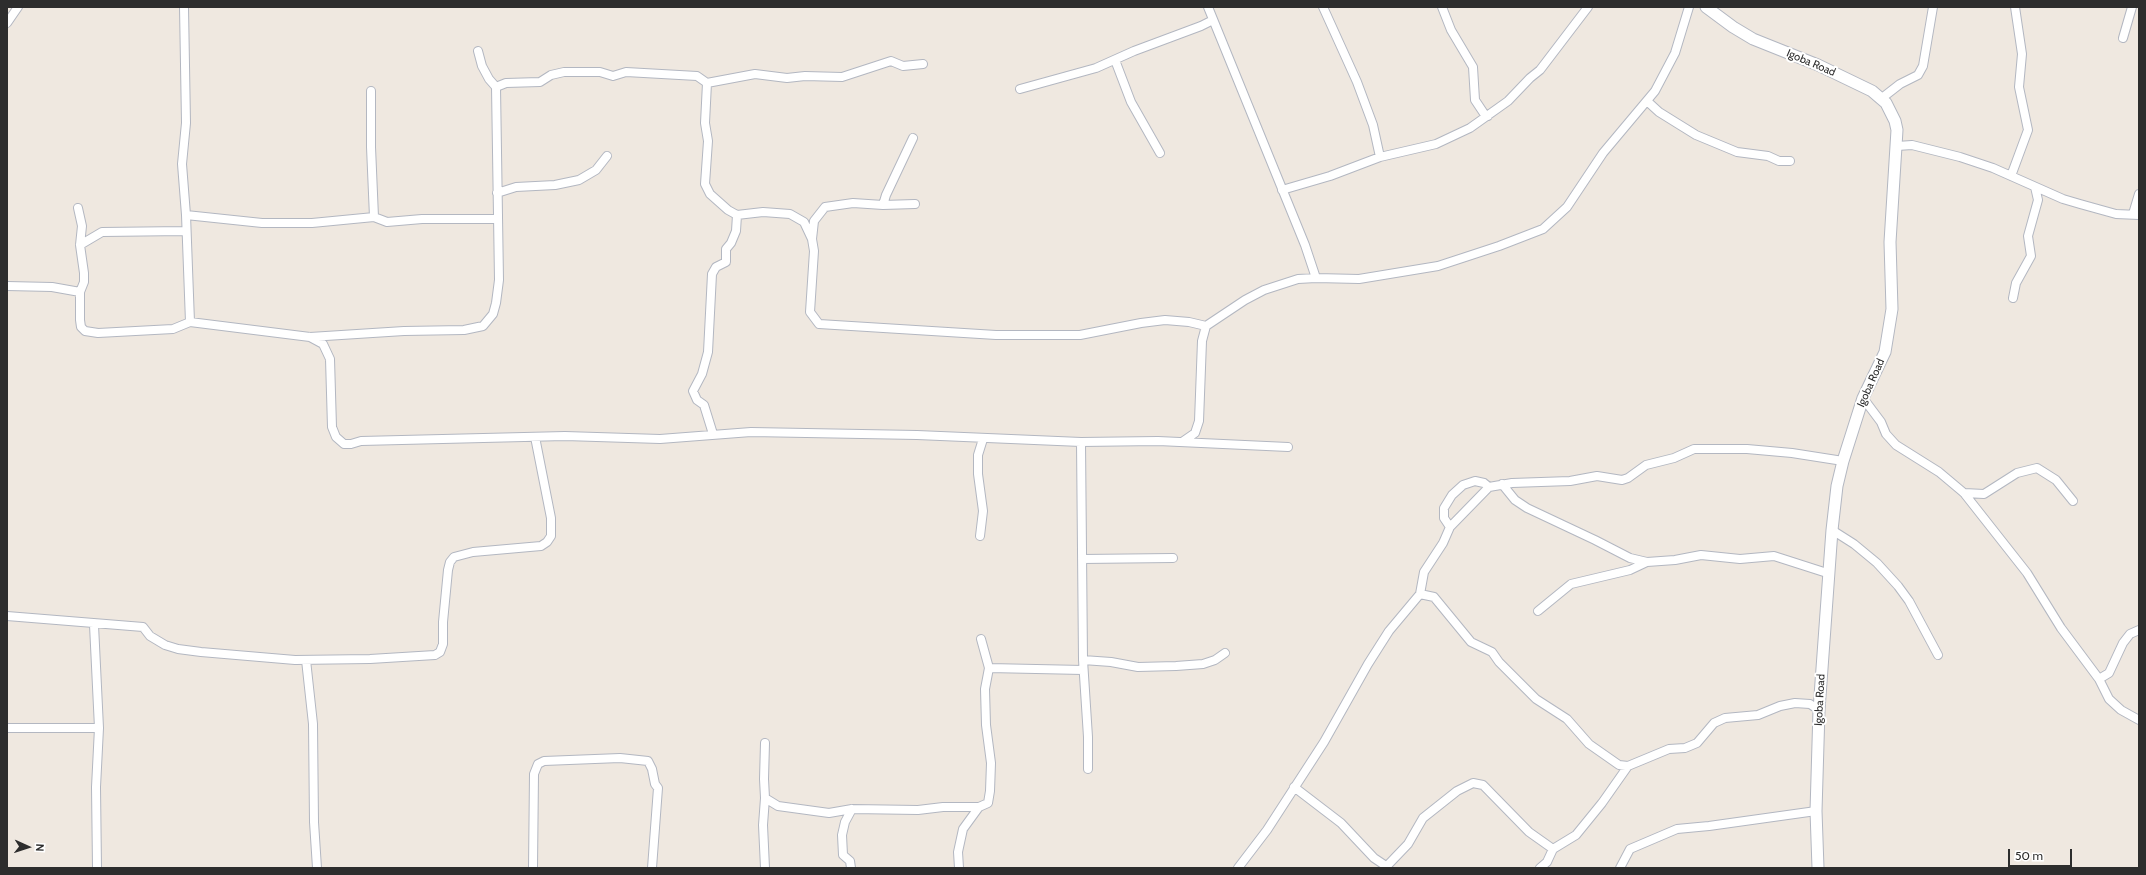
<!DOCTYPE html>
<style>
body{margin:0}
#map{position:relative;width:2146px;height:875px;overflow:hidden;background:#efe8e0;font-family:Cabin,sans-serif}
canvas{display:block}
.frame{position:absolute;inset:0;border:8px solid #2d2d2d;pointer-events:none}
.north{position:absolute;left:8px;top:827px;width:40px;height:40px;-webkit-text-stroke:3px #fff;paint-order:stroke;rotate:93deg;font-size:11px;font-weight:700;line-height:16px;text-align:center;color:#2d2d2d}
.north::after{content:'';display:block;margin:auto;width:14px;height:18px;background:#2d2d2d;clip-path:polygon(50% 0,100% 100%,50% 72%,0 100%)}
.scale{position:absolute;left:2008px;top:849px;width:64px;height:18px;box-sizing:border-box;border:2px solid #2d2d2d;border-top:0;padding-left:5px;font-size:12px;line-height:14px;white-space:nowrap;color:#2d2d2d;-webkit-text-stroke:3px #fff;paint-order:stroke}
</style>
<div id="map">
<canvas width="2146" height="875"></canvas>
<div class="frame"></div>
<div class="north">N</div>
<div class="scale">50 m</div>
</div>
<script>
const g = document.querySelector('canvas').getContext('2d');
g.lineJoin = 'round';
function toPath(rows) {
  const path = new Path2D();
  for (const r of rows) {
    path.moveTo(r[0], r[1]);
    for (let i = 2; i < r.length; i += 2) path.lineTo(r[i], r[i + 1]);
  }
  return path;
}
function stroke(path, color, width, dash) {
  g.strokeStyle = color;
  g.lineWidth = width;
  g.lineCap = dash ? 'butt' : 'round';
  g.setLineDash(dash || []);
  g.stroke(path);
}
function write(font, color, halo, rows, align = 'center') {
  g.font = font + ' Cabin,sans-serif';
  g.lineWidth = 4;
  g.setLineDash([]);
  g.textBaseline = 'middle';
  g.strokeStyle = halo;
  g.fillStyle = color;
  for (const [text, x, y, turn = 0] of rows) {
    g.save();
    g.translate(x, y);
    g.rotate((+turn || 0) * Math.PI / 180);
    g.textAlign = isNaN(turn) ? turn : align;
    if (halo) g.strokeText(text, 0, 0);
    g.fillText(text, 0, 0);
    g.restore();
  }
}
const street = toPath([
 [184,7,186,123,182,164,186,215,190,322],
 [1323,7,1357,82,1373,125,1380,157],
 [1442,7,1451,30,1473,67,1475,100,1485,115,1488,116],
 [7,23,18,7],
 [2123,38,2132,7],
 [1115,60,1131,102,1160,153],
 [707,83,705,123,708,141,705,184,710,194,728,210,737,215,763,212,790,214,804,222,812,239,814,251,810,312,819,324,996,335,1080,335,1141,323,1165,320,1189,322,1206,326],
 [496,87,506,83,540,82,551,75,564,72,600,72,613,76,626,72,697,76,707,83,755,74,787,78,805,76,842,77,891,61,903,66,923,64],
 [1020,89,1096,68,1134,51,1201,26,1213,20],
 [371,91,371,147,374,217,387,222,422,219,498,219],
 [1882,98,1900,84,1918,75,1923,66,1933,7],
 [1647,101,1659,112,1696,135,1737,152,1768,156,1779,161,1790,161],
 [1897,146,1912,145,1960,157,1993,168,2063,199,2080,204,2116,214,2139,215],
 [2011,176,2028,130,2019,87,2022,54,2015,7],
 [1282,190,1330,176,1380,157,1436,144,1470,128,1508,101,1530,78,1540,70,1588,7],
 [497,193,516,187,555,185,579,180,596,170,607,156],
 [883,205,886,195,913,138],
 [78,208,82,226,80,245,84,273,84,282,80,292,80,320,81,327,85,331,98,333,173,329,190,322,310,337,404,331,464,330,483,326,493,314,496,303,499,280,496,87,489,79,482,66,478,51],
 [2133,214,2139,194],
 [186,215,262,223,312,223,374,217],
 [812,239,814,221,825,207,853,203,883,205,915,204],
 [80,245,102,232,185,231],
 [1316,278,1359,279,1438,266,1499,246,1543,229,1567,207,1603,153,1655,91,1675,53,1689,7],
 [7,286,52,287,80,292],
 [2013,298,2016,283,2031,256,2028,236,2038,200,2035,187],
 [310,337,323,344,330,359,332,427,336,437,344,444,351,444,361,441,565,436,660,439,751,432,917,435,1081,442,1158,441,1288,447],
 [1863,398,1881,422,1886,434,1896,445,1939,472,1964,493,2027,573,2061,628,2099,679,2109,673,2123,643,2130,634,2139,630],
 [713,434,704,405,697,400,693,391,702,374,708,352,712,274,716,267,726,262,726,249,731,243,736,231,737,215],
 [1081,442,1083,660,1088,737,1088,769],
 [1182,442,1195,433,1199,421,1202,341,1206,326,1245,300,1264,290,1298,279,1316,278,1305,245,1208,7],
 [1502,484,1515,500,1527,508,1595,540,1630,558,1647,562],
 [1964,493,1984,494,2017,473,2037,468,2056,480,2073,501],
 [1450,527,1444,518,1444,508,1452,495,1463,485,1475,481,1484,483,1489,487],
 [1832,530,1854,544,1877,563,1898,586,1909,601,1938,655],
 [980,536,983,511,978,474,978,455,983,439],
 [1082,559,1173,558],
 [1420,594,1434,597,1471,642,1492,652,1499,662,1536,699,1567,719,1589,744,1619,765,1628,766,1669,749,1685,748,1697,743,1714,723,1725,718,1758,715,1780,706,1795,703,1810,704,1819,710],
 [1538,611,1571,584,1630,570,1647,562,1675,560,1701,555,1740,559,1774,556,1827,573],
 [7,616,143,627,150,636,165,645,178,649,201,652,295,660,370,659,435,655,440,652,443,644,443,622,448,570,450,562,454,557,473,552,541,546,547,542,551,536,551,518,535,437],
 [94,625,99,728,96,787,97,868],
 [981,639,989,668],
 [306,660,313,724,314,822,317,868],
 [1083,660,1111,662,1138,667,1176,666,1203,664,1215,660,1225,653],
 [2099,679,2109,699,2121,710,2139,720],
 [7,728,99,728],
 [765,743,764,779,765,798,778,806,829,813,852,809,918,810,943,807,979,807,988,803,990,791,991,763,986,725,985,689,989,668,1083,670],
 [1294,787,1341,823,1374,858,1386,866],
 [765,798,763,825,765,868],
 [533,868,534,774,538,764,544,761,620,758,648,761,652,769,655,784,658,788,652,868],
 [851,868,850,861,843,855,842,835,845,822,852,809],
 [959,868,958,852,963,829,979,807],
 [1238,868,1267,830,1324,742,1368,664,1389,631,1420,594,1424,572,1443,543,1450,527,1489,487,1512,483,1570,481,1597,476,1622,480,1628,478,1646,465,1674,458,1694,449,1747,449,1792,453,1843,461],
 [1385,868,1408,844,1423,818,1457,791,1473,783,1483,785,1529,832,1553,849],
 [1540,868,1547,862,1553,849,1576,835,1602,803,1628,766],
 [1620,868,1630,849,1677,829,1709,826,1816,811]
]);
const secondary = toPath([
 [1706,7,1733,27,1753,39,1818,65,1872,91,1886,103,1895,121,1897,130,1890,242,1892,309,1885,352,1863,398,1843,461,1837,486,1832,530,1819,710,1816,811,1818,868]
]);
stroke(street, '#b3b7c1', 10);
stroke(secondary, '#b3b7c1', 13);
stroke(street, '#fff', 8);
stroke(secondary, '#fff', 11);
write('11px', '#2d2d2d', '#fff', [
 ["Igoba Road",1811,63,23],
 ["Igoba Road",1871,383,-66],
 ["Igoba Road",1820,700,-87]
]);
</script>
